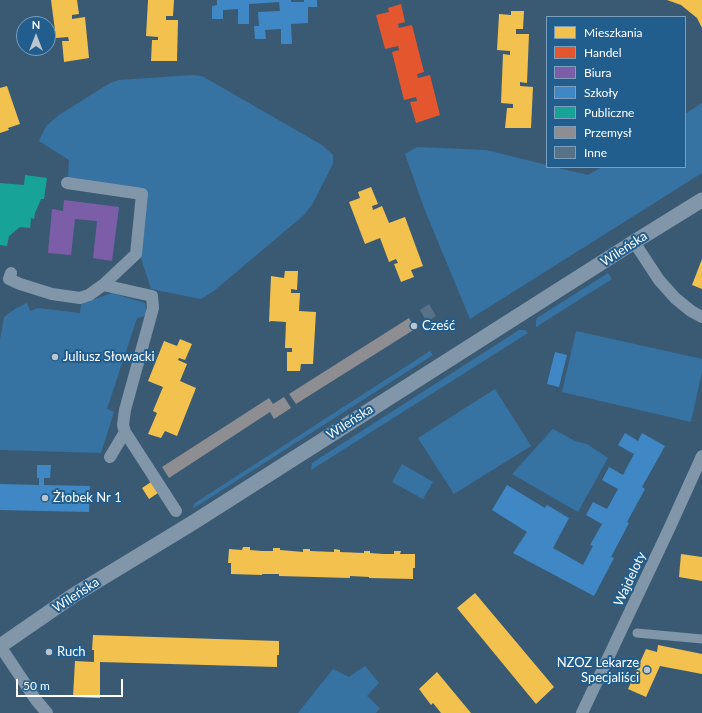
<!DOCTYPE html>
<meta charset="utf-8">
<style>
body{margin:0}
#map{position:relative;width:702px;height:713px;overflow:hidden;background:#3a5a74;font-family:Lato,sans-serif}
canvas{display:block}
.legend{position:absolute;left:546px;top:16px;width:140px;height:152px;box-sizing:border-box;background:#215d8d;border:1px solid #7a9ebb;margin:0;padding:5px 7px;list-style:none;font-size:12px;color:#fff}
.legend li{display:flex;align-items:center;gap:8px;height:20px}
.legend b{width:20px;border:1px solid #7a9ebb}
.north{position:absolute;left:16px;top:16px;width:40px;height:40px;box-sizing:border-box;background:#215d8d;border:1px solid #7a9ebb;border-radius:50%;rotate:0deg;font-size:11px;font-weight:700;line-height:16px;text-align:center;color:#fff}
.north::after{content:'';display:block;margin:auto;width:14px;height:18px;background:#bac5ce;clip-path:polygon(50% 0,100% 100%,50% 72%,0 100%)}
.scale{position:absolute;left:16px;top:679px;width:107px;height:18px;box-sizing:border-box;border:2px solid #fff;border-top:0;padding-left:5px;font-size:12px;line-height:14px;white-space:nowrap;color:#fff;-webkit-text-stroke:3px #215d8d;paint-order:stroke}
</style>
<div id="map">
<canvas width="702" height="713"></canvas>
<ul class="legend">
<li><b style="height:11px;background:#f2c14e"></b>Mieszkania</li>
<li><b style="height:11px;background:#e4572e"></b>Handel</li>
<li><b style="height:11px;background:#7b5ea7"></b>Biura</li>
<li><b style="height:11px;background:#3f88c5"></b>Szkoły</li>
<li><b style="height:11px;background:#17a398"></b>Publiczne</li>
<li><b style="height:11px;background:#8d8d92"></b>Przemysł</li>
<li><b style="height:11px;background:#587186"></b>Inne</li>
</ul>
<div class="north">N</div>
<div class="scale">50 m</div>
</div>
<script>
const g = document.querySelector('canvas').getContext('2d');
g.lineJoin = 'round';
function fillPath(path, color) {
  g.fillStyle = color;
  g.fill(path, 'evenodd');
}
function toPath(rows) {
  const path = new Path2D();
  for (const r of rows) {
    path.moveTo(r[0], r[1]);
    for (let i = 2; i < r.length; i += 2) path.lineTo(r[i], r[i + 1]);
  }
  return path;
}
function stroke(path, color, width, dash) {
  g.strokeStyle = color;
  g.lineWidth = width;
  g.lineCap = dash ? 'butt' : 'round';
  g.setLineDash(dash || []);
  g.stroke(path);
}
function write(font, color, halo, rows, align = 'center') {
  g.font = font + ' Lato,sans-serif';
  g.lineWidth = 4;
  g.setLineDash([]);
  g.textBaseline = 'middle';
  g.strokeStyle = halo;
  g.fillStyle = color;
  for (const [text, x, y, turn = 0] of rows) {
    g.save();
    g.translate(x, y);
    g.rotate((+turn || 0) * Math.PI / 180);
    g.textAlign = isNaN(turn) ? turn : align;
    if (halo) g.strokeText(text, 0, 0);
    g.fillText(text, 0, 0);
    g.restore();
  }
}
fillPath(toPath([
 [193,75,202,76,322,145,333,155,333,164,312,205,304,215,215,290,201,299,151,289,140,255,147,191,68,179,69,160,39,141,46,126,59,115,110,83,119,80],
 [702,103,702,173,470,319,424,208,405,154,417,147,486,150,547,165,547,167,554,167,588,175,602,167,685,167,685,114],
 [608,273,612,279,536,327,536,321,537,318],
 [112,293,145,303,147,315,137,318,107,409,114,412,101,453,0,450,0,340,4,317,15,309,27,303,30,311,38,308,80,313,81,304],
 [519,330,525,330,528,333,311,470,312,463],
 [576,331,702,359,702,372,691,422,562,392],
 [430,351,433,355,194,508,193,507,195,503],
 [495,389,531,446,454,494,418,438],
 [553,429,575,441,587,444,608,458,578,512,512,474],
 [402,464,433,482,423,499,392,482],
 [365,666,379,683,367,696,380,708,376,713,298,713,333,669,349,677]
]), '#3673a3');
fillPath(toPath([
 [51,0,77,0,79,14,72,15,72,19,85,17,89,58,64,62,62,41,69,41,68,37,56,38],
 [148,0,174,0,173,16,166,16,166,20,178,20,177,61,151,61,152,40,158,40,158,37,146,36],
 [667,0,702,0,702,28,697,18,681,5],
 [511,11,524,11,523,29,516,29,516,34,529,34,527,83,520,82,520,86,533,87,531,128,505,128,507,108,513,108,513,104,501,103,503,54,510,55,510,51,497,50,499,14,511,15],
 [7,86,20,124,8,128,9,130,0,133,0,88],
 [371,187,378,204,372,206,373,210,382,206,389,223,405,217,423,266,411,270,414,277,401,282,394,264,398,263,396,259,389,262,380,238,365,244,349,202,360,198,358,192],
 [702,259,702,289,692,285],
 [285,271,298,271,297,290,291,289,291,293,300,293,299,311,316,312,313,364,301,364,300,371,287,371,287,352,292,352,292,348,285,348,286,322,271,321,269,322,271,276,284,278],
 [180,339,192,344,185,360,179,358,178,360,187,364,180,381,196,388,177,436,165,431,161,438,148,434,157,413,153,411,163,387,148,381,164,341,177,346],
 [151,482,158,493,149,499,142,488],
 [243,547,250,547,250,550,262,551,273,551,273,548,280,548,280,550,292,551,303,552,303,549,310,549,310,551,334,552,334,549,340,550,340,552,364,553,364,551,370,551,370,553,383,554,394,554,394,551,401,551,400,554,415,554,415,568,413,568,413,579,369,578,369,577,350,576,350,578,279,576,279,574,262,574,262,575,231,574,231,563,228,563,229,549,242,550],
 [681,554,702,557,702,581,679,577],
 [475,593,554,687,536,704,457,608],
 [93,635,279,641,279,655,277,655,277,667,100,662,100,698,73,697,75,661,94,662,94,650,92,650],
 [658,645,702,654,702,674,660,666,646,697,628,689,646,649,657,652],
 [437,672,471,713,441,713,433,703,431,705,419,689]
]), '#f2c14e');
fillPath(toPath([
 [401,4,405,22,398,24,399,28,412,25,424,72,417,74,418,78,430,75,440,115,416,123,410,102,417,101,416,97,404,100,392,52,399,50,398,46,385,49,376,15,389,12,388,8]
]), '#e4572e');
fillPath(toPath([
 [64,200,119,207,112,261,93,258,97,221,75,219,71,255,48,253,52,209,63,211]
]), '#7b5ea7');
fillPath(toPath([
 [217,0,291,0,291,2,304,2,304,0,317,0,317,7,308,7,308,23,291,24,292,44,281,44,281,29,265,30,266,39,255,39,254,26,259,26,258,12,280,11,279,2,249,4,249,24,238,24,238,9,223,10,223,19,212,19,212,6,217,5],
 [555,352,567,355,559,387,547,384],
 [625,433,638,441,642,433,665,446,642,487,645,489,627,522,629,523,611,557,614,558,594,596,513,553,527,532,492,510,507,485,545,508,547,505,569,518,553,548,583,565,593,546,590,545,602,524,586,515,593,502,607,509,618,489,602,480,609,467,623,475,634,454,618,445],
 [37,465,51,465,50,478,44,478,44,485,90,486,89,512,0,510,0,484,39,485,39,478,37,478]
]), '#3f88c5');
fillPath(toPath([
 [25,175,47,178,44,199,41,199,35,213,34,219,31,218,30,228,20,227,9,236,7,246,0,245,0,183,24,185]
]), '#17a398');
fillPath(toPath([
 [409,318,415,329,296,404,289,394],
 [284,397,291,408,274,419,270,412,169,478,162,467,269,398,273,404]
]), '#8d8d92');
fillPath(toPath([
 [429,304,436,316,427,322,420,310]
]), '#587186');
stroke(toPath([
 [637,633,702,639]
]), '#8196a9', 9);
stroke(toPath([
 [67,183,142,194,136,254,103,285],
 [634,242,659,280,675,298,691,311,702,317],
 [11,273,9,279,20,284,52,294,80,298,89,295,103,285,152,296,153,308,125,410,123,425,125,432,176,511],
 [110,457,125,432],
 [0,646,36,700,47,713],
 [582,713,669,529,702,456]
]), '#8196a9', 12);
stroke(toPath([
 [0,646,74,595,194,522,634,242,702,200]
]), '#8196a9', 15);
for (const [x, y, r, color] of [
 [414,326,4,"#bac5ce"],
 [55,357,4,"#bac5ce"],
 [45,498,4,"#bac5ce"],
 [49,652,4,"#bac5ce"],
 [647,670,4,"#bac5ce"]
]) {
  const dot = new Path2D();
  dot.arc(x, y, r, 0, 2 * Math.PI);
  g.fillStyle = color;
  g.fill(dot);
  stroke(dot, '#215d8d', 1.5);
}
write('13px', '#fff', '#215d8d', [
 ["Wileńska",624,249,-33],
 ["Wileńska",350,422,-33],
 ["Wajdeloty",630,579,-65],
 ["Wileńska",76,595,-33]
]);
write('13px', '#fff', '#215d8d', [
 ["Cześć",422,326],
 ["Juliusz Słowacki",63,357],
 ["Żłobek Nr 1",53,498],
 ["Ruch",57,652],
 ["NZOZ Lekarze",639,663,"right"],
 ["Specjaliści",639,678,"right"]
], 'left');
</script>
